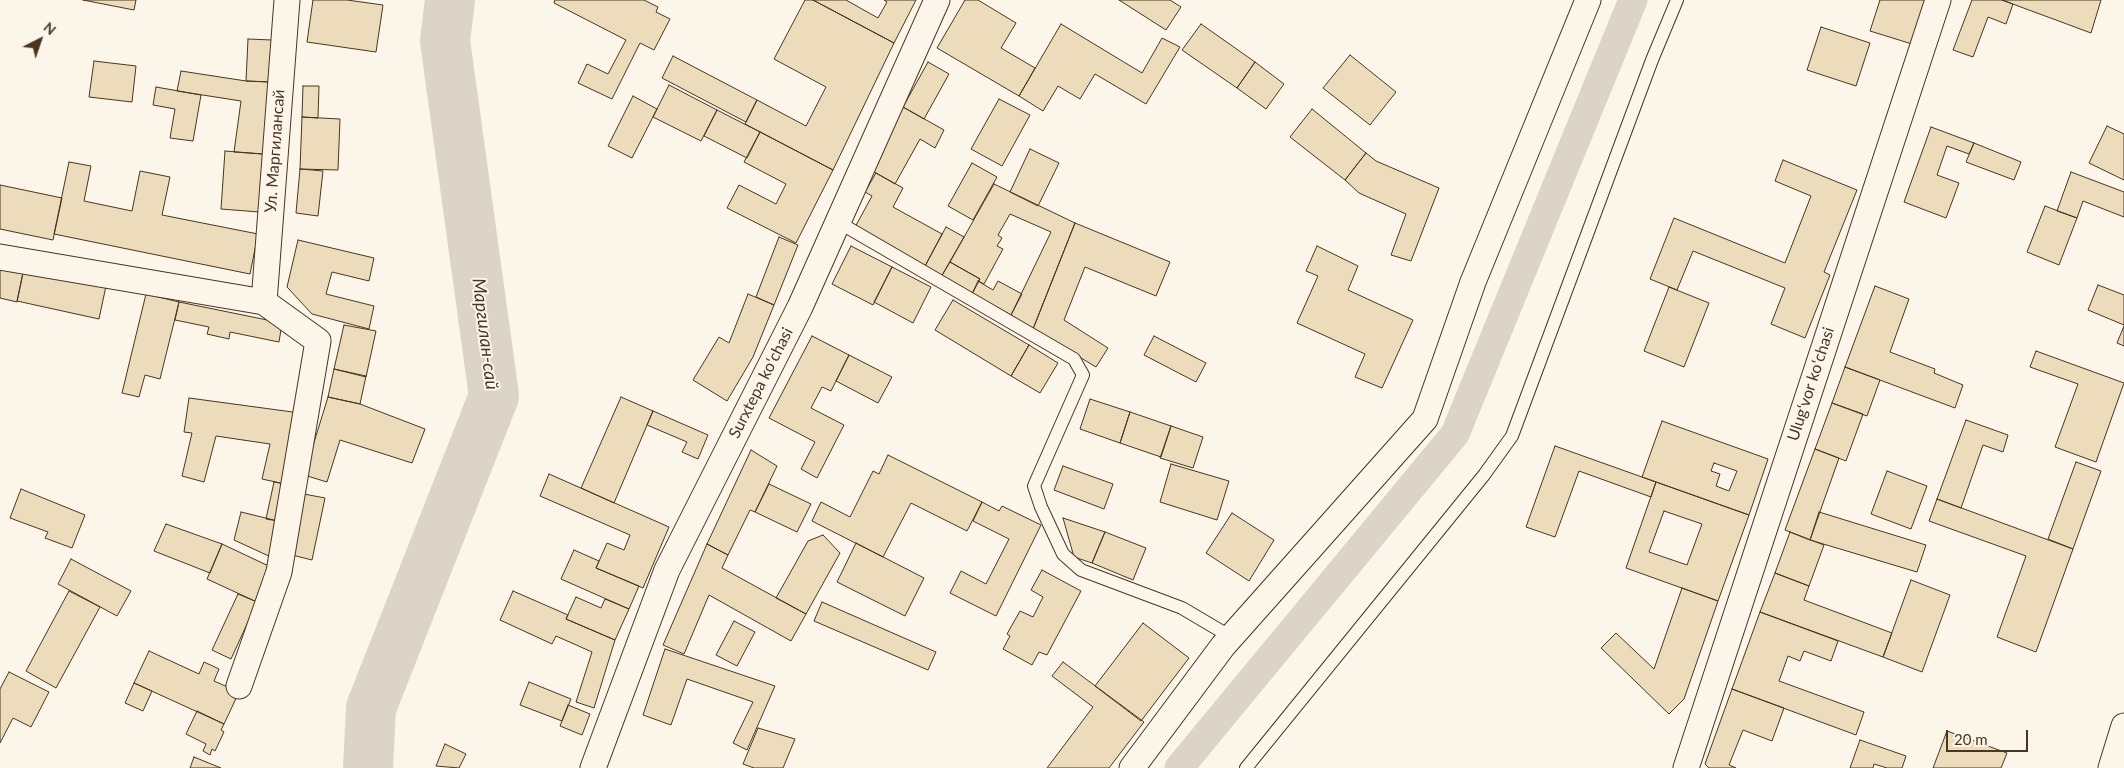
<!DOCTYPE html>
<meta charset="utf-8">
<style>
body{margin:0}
#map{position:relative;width:2124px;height:768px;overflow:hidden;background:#fbf6e9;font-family:Lato,sans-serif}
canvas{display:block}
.north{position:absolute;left:15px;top:15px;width:50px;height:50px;-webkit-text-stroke:4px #fbf6e9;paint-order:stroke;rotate:41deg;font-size:14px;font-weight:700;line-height:20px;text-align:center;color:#4a3520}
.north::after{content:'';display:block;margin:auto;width:18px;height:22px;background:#4a3520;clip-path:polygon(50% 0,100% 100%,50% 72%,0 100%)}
.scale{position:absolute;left:1946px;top:730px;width:82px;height:22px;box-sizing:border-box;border:2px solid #4a3520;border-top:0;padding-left:6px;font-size:15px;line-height:18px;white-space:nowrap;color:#4a3520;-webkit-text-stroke:4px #fbf6e9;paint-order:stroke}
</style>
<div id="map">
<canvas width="2124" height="768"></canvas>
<div class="north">N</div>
<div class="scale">20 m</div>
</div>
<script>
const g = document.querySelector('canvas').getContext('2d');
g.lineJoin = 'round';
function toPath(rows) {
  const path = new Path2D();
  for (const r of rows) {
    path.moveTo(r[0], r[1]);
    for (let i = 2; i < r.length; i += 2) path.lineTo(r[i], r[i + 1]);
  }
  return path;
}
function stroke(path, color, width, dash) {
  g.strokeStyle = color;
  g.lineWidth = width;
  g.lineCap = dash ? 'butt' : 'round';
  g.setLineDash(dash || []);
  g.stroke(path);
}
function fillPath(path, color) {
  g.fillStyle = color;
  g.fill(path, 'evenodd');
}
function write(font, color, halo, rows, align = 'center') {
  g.font = font + ' Lato,sans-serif';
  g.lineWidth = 4;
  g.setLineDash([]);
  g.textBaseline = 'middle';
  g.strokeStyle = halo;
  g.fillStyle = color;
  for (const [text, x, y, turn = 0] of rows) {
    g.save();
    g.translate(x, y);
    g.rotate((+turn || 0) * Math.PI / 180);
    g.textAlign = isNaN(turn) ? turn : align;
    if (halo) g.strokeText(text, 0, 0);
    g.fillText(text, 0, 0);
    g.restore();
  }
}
stroke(toPath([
 [1179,768,1455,434,1633,0]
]), '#dcd4c6', 29);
stroke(toPath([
 [368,768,371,708,494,396,445,41,450,0]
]), '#dcd4c6', 50);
const building = toPath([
 [83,0,136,0,134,10,83,0],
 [313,0,347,0,383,5,376,52,307,42,313,0],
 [555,0,644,0,658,7,656,12,670,19,654,50,640,43,612,99,578,83,587,64,608,74,626,40,554,3,555,0],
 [805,0,813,0,894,43,833,170,745,124,757,100,806,126,826,87,774,59,805,0],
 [813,0,846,0,878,18,887,2,884,0,916,0,894,43,813,0],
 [965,0,978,0,1016,23,1001,48,1035,68,1019,96,937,48,965,0],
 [1119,0,1170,0,1181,7,1166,30,1119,0],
 [1880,0,1926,0,1912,44,1870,31,1880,0],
 [1972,0,2002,0,2013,4,2006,24,1988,17,1973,57,1953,50,1972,0],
 [2002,0,2101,0,2091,33,2002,0],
 [1061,24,1142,73,1162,38,1180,47,1146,104,1095,74,1080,99,1058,86,1043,111,1019,96,1061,24],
 [1201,24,1255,62,1237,88,1182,50,1201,24],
 [1821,27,1870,43,1856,86,1807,70,1821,27],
 [248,39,272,40,270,82,246,81,248,39],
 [1350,55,1396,92,1370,125,1323,88,1350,55],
 [673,56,757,100,746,122,662,78,673,56],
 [94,61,136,66,132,102,89,97,94,61],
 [928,62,949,74,924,119,903,107,928,62],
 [1255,62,1284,84,1266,109,1237,88,1255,62],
 [181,71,246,81,270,82,263,154,234,152,241,101,177,91,181,71],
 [669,85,717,110,701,141,653,117,669,85],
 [303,86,319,86,318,118,302,117,303,86],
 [156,87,201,95,193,141,170,138,175,109,153,105,156,87],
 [633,96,657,109,632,158,608,146,633,96],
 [999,99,1030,115,1002,166,971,149,999,99],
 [903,107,944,130,935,148,920,139,895,184,869,169,903,107],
 [1312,109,1366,153,1345,180,1290,137,1312,109],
 [717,110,760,132,747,158,704,136,717,110],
 [302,117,340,119,338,170,300,169,302,117],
 [2107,126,2124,134,2124,180,2089,163,2107,126],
 [1931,127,1974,143,1969,154,1947,146,1937,175,1959,183,1946,218,1904,202,1931,127],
 [760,132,833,170,796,243,727,208,739,185,776,204,786,184,744,162,760,132],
 [1974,143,2021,162,2014,180,1966,162,1974,143],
 [1030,149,1059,163,1038,206,1010,192,1030,149],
 [225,151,263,154,259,212,221,209,225,151],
 [1366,153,1376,161,1439,188,1411,261,1391,255,1406,214,1359,193,1345,180,1366,153],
 [1783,160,1857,190,1824,272,1830,275,1805,338,1771,324,1785,288,1693,251,1677,290,1650,279,1674,218,1785,263,1811,196,1775,181,1783,160],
 [69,162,91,166,84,201,132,211,140,171,170,177,162,215,258,234,250,274,54,234,69,162],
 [972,163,997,177,973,220,948,206,972,163],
 [300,169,323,171,318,216,296,213,300,169],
 [2071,172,2124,192,2124,217,2083,201,2077,218,2057,211,2071,172],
 [876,173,903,188,893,207,942,234,924,268,854,229,872,196,865,192,876,173],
 [994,184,1075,223,1033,329,1011,315,1051,232,1010,214,998,235,1002,238,997,246,1003,249,984,284,978,281,980,279,950,262,994,184],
 [0,185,62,198,53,240,0,229,0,185],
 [2045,206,2077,218,2059,265,2027,252,2045,206],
 [1075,223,1170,262,1156,296,1085,267,1064,320,1108,348,1096,367,1033,329,1075,223],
 [946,227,964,237,941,277,924,268,946,227],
 [779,237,798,245,774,305,756,297,779,237],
 [298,240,374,258,369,281,332,272,326,294,374,306,369,329,312,314,287,287,298,240],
 [851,246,892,267,873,305,832,284,851,246],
 [1317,246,1358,266,1348,290,1413,320,1382,388,1355,377,1365,354,1297,323,1318,276,1306,271,1317,246],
 [950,262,980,279,972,294,941,277,950,262],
 [0,263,24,268,17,302,0,298,0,263],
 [892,267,931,287,913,323,874,302,892,267],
 [24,268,106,286,99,319,17,301,24,268],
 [978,281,993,290,998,281,1022,294,1011,315,972,294,978,281],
 [2098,285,2124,295,2124,325,2088,310,2098,285],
 [1875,286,1909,299,1890,352,1935,369,1934,373,1963,385,1955,408,1845,367,1875,286],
 [1669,287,1709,303,1684,367,1644,351,1669,287],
 [146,294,179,302,160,379,145,375,139,397,122,393,146,294],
 [748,294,774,305,753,357,727,401,693,380,719,337,729,343,748,294],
 [953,300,1029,345,1011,376,935,330,953,300],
 [179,302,282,323,279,342,230,332,229,339,207,334,209,327,175,320,179,302],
 [344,325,376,331,366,377,334,369,344,325],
 [2124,326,2124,346,2117,343,2124,326],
 [812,336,849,355,831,391,822,387,811,408,844,425,817,478,801,469,815,442,769,418,812,336],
 [1154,336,1206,363,1196,382,1144,355,1154,336],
 [1029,345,1058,363,1040,393,1011,376,1029,345],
 [2036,351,2124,383,2096,462,2055,447,2078,384,2030,367,2036,351],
 [849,355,892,377,878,403,836,381,849,355],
 [1845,367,1880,380,1867,416,1832,403,1845,367],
 [334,369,366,376,360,404,328,397,334,369],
 [328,397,360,404,425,429,412,463,340,440,327,482,304,475,328,397],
 [621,397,653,411,614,503,581,488,621,397],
 [189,398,300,413,285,484,262,479,270,444,216,436,204,482,182,476,192,433,184,432,189,398],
 [1090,399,1130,412,1120,443,1080,429,1090,399],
 [1832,403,1863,414,1846,461,1815,449,1832,403],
 [653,411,708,435,698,459,682,452,687,442,647,425,653,411],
 [1130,412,1171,426,1161,457,1120,443,1130,412],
 [1966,420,2008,435,2003,452,1983,445,1961,508,1937,499,1966,420],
 [1662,421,1768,459,1749,515,1642,477,1662,421],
 [1714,463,1737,471,1729,491,1716,486,1720,474,1711,471,1714,463],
 [1171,426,1203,437,1193,468,1160,458,1171,426],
 [1555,446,1656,482,1651,497,1579,471,1555,537,1526,527,1555,446],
 [1815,449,1839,458,1810,540,1785,530,1815,449],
 [751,450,777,466,755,512,750,510,728,555,707,544,751,450],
 [888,455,982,502,967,531,911,503,883,557,812,521,821,502,850,517,873,471,879,474,888,455],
 [2076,462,2101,471,2073,549,2048,539,2076,462],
 [1171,464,1229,481,1217,520,1160,502,1171,464],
 [1063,466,1113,484,1104,509,1054,490,1063,466],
 [1887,471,1927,486,1911,529,1871,514,1887,471],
 [549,474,669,527,643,588,596,568,607,543,624,550,630,535,540,496,549,474],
 [274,482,285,484,278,521,266,519,274,482],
 [1656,482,1749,515,1718,601,1626,568,1656,482],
 [1664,511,1702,524,1687,565,1649,552,1664,511],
 [769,484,811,504,797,532,755,512,769,484],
 [21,489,85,515,72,548,45,538,48,532,10,518,21,489],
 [304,494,325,498,312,560,292,555,304,494],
 [1937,499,2073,549,2036,652,1997,637,2026,556,1929,521,1937,499],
 [982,502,999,511,1002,506,1041,525,996,616,950,593,961,571,986,584,1009,539,973,521,982,502],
 [241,512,278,521,271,557,234,540,241,512],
 [1819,512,1926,545,1917,572,1810,540,1819,512],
 [1232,513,1274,540,1249,581,1206,553,1232,513],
 [1063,518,1105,532,1092,563,1074,557,1063,518],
 [166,524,222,544,210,573,154,551,166,524],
 [1105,532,1146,548,1133,580,1092,563,1105,532],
 [1790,532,1824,545,1809,586,1775,573,1790,532],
 [823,535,840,553,806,614,776,598,808,541,823,535],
 [856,543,924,578,905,616,837,582,856,543],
 [222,544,273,568,257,602,207,579,222,544],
 [707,544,728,555,722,568,806,614,791,641,709,595,684,654,663,645,707,544],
 [574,550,599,561,596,568,639,586,629,609,561,579,574,550],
 [71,559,131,591,117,616,58,584,71,559],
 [1042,570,1081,591,1047,655,1039,652,1032,665,1003,649,1010,636,1007,634,1020,611,1033,617,1043,597,1031,590,1042,570],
 [1775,573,1809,586,1804,600,1892,633,1883,657,1760,612,1775,573],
 [1911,580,1950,595,1922,672,1883,657,1911,580],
 [1682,588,1718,601,1684,699,1669,714,1601,648,1616,633,1654,669,1682,588],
 [69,591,100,607,56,688,26,671,69,591],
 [513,591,568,615,566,619,615,640,594,708,576,702,592,652,556,636,552,644,500,620,513,591],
 [238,594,257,602,231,659,212,650,238,594],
 [576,597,601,608,605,599,629,609,615,640,566,619,576,597],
 [822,602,936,652,928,670,814,621,822,602],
 [1760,612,1838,641,1831,661,1804,651,1800,661,1788,656,1779,681,1864,712,1856,735,1732,689,1760,612],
 [734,621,755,632,737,666,716,655,734,621],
 [1143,623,1189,658,1141,721,1095,686,1143,623],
 [665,649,775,686,747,750,733,743,753,702,687,679,671,725,643,715,665,649],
 [149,651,199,674,204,662,219,669,214,681,239,692,224,724,134,683,149,651],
 [1063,662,1144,722,1109,768,1047,768,1093,707,1052,676,1063,662],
 [9,672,49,692,31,727,13,718,0,743,0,689,9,672],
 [529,682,571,699,562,721,520,705,529,682],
 [134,683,152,691,143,711,125,703,134,683],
 [1732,689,1784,708,1772,741,1743,730,1729,765,1736,768,1709,768,1705,764,1732,689],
 [568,705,590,714,582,735,560,726,568,705],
 [197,711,224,724,221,730,224,732,215,751,212,749,210,755,203,751,206,744,186,734,197,711],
 [758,728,795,739,783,768,754,768,743,764,758,728],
 [1947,731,2007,753,2001,768,1933,768,1947,731],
 [1860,740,1906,756,1902,768,1887,768,1874,764,1873,768,1850,768,1860,740],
 [445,744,466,754,459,768,436,766,445,744],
 [194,757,221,768,190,768,194,757]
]);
fillPath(building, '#ecdcbc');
stroke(building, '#4a3520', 1);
const lane = toPath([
 [838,222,1074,359,1083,375,1034,486,1041,507,1063,554,1081,570,1182,608,1231,637],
 [1246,768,1484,475,1512,436,1652,60,1677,0]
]);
const street = toPath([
 [0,257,264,302,318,341,279,572,239,686],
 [264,302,287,0],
 [593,768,667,570,800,307,937,0],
 [1132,768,1223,646,1425,419,1473,282,1588,0],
 [1686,768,1938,0],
 [2111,768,2124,726]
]);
stroke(lane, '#4a3520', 14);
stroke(street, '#4a3520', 27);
stroke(lane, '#fbf6e9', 12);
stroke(street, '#fbf6e9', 25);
write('16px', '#4a3520', '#fbf6e9', [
 ["Ул. Маргилансай",275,151,-86],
 ["Surxtepa koʻchasi",761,383,-63],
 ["Ulugʻvor koʻchasi",1811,384,-72]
]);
write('italic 18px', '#4a3520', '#fbf6e9', [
 ["Маргилан-сай",485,334,83]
]);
</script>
